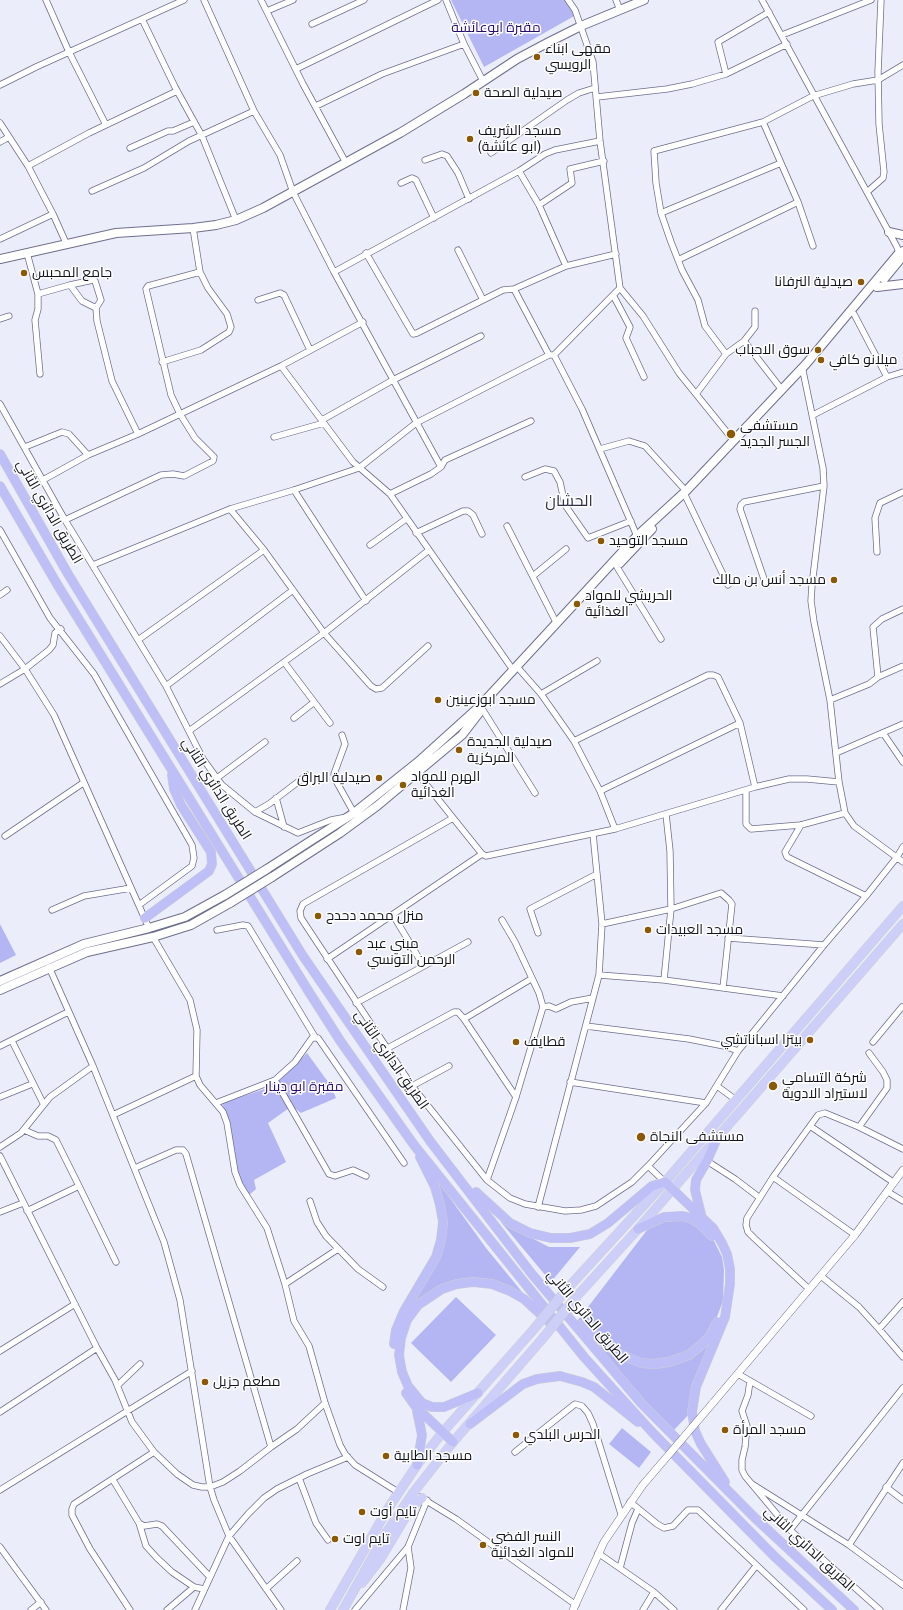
<!DOCTYPE html>
<meta charset="utf-8">
<style>
body{margin:0}
canvas{display:block;background:#ecedfb}
</style>
<canvas width="903" height="1610"></canvas>
<script>
const g = document.querySelector('canvas').getContext('2d');
g.lineJoin = 'round';
function fillPath(path, color) {
  g.fillStyle = color;
  g.fill(path, 'evenodd');
}
function toPath(rows) {
  const path = new Path2D();
  for (const r of rows) {
    path.moveTo(r[0], r[1]);
    for (let i = 2; i < r.length; i += 2) path.lineTo(r[i], r[i + 1]);
  }
  return path;
}
function stroke(path, color, width, dash) {
  g.strokeStyle = color;
  g.lineWidth = width;
  g.lineCap = dash ? 'butt' : 'round';
  g.setLineDash(dash || []);
  g.stroke(path);
}
function write(font, color, halo, rows, align = 'center') {
  g.font = font + ' "Archivo Narrow",Cairo,sans-serif';
  g.lineWidth = 3;
  g.setLineDash([]);
  g.textBaseline = 'middle';
  g.strokeStyle = halo;
  g.fillStyle = color;
  for (const [text, x, y, turn = 0] of rows) {
    g.save();
    g.translate(x, y);
    g.rotate((+turn || 0) * Math.PI / 180);
    g.textAlign = isNaN(turn) ? turn : align;
    if (halo) g.strokeText(text, 0, 0);
    g.fillText(text, 0, 0);
    g.restore();
  }
}
fillPath(toPath([
 [451,0,566,0,576,15,484,67],
 [0,924,16,955,0,963],
 [307,1053,331,1086,336,1098,301,1113,292,1106,268,1123,286,1162,254,1180,256,1189,249,1195,237,1173,229,1122,222,1103,274,1086],
 [427,1166,486,1248,536,1309,492,1284,457,1284,404,1311,436,1257,443,1222],
 [682,1216,710,1233,722,1257,724,1270,723,1301,710,1335,716,1339,693,1410,674,1430,668,1431,573,1322,578,1320,654,1221],
 [500,1221,549,1247,580,1247,551,1282],
 [456,1297,496,1335,451,1382,411,1343],
 [622,1428,651,1452,639,1468,609,1444]
]), '#b4b6f3');
const minor = toPath([
 [46,0,69,52,106,125],
 [204,0,254,111,280,155,293,192,334,272,441,467],
 [261,0,303,84,346,163],
 [446,0,464,44,483,81],
 [568,0,575,10,593,62,600,141,620,288,643,316,679,373,734,441],
 [616,0,620,10],
 [762,0,897,247,900,255],
 [267,11,293,0],
 [142,19,175,87,202,136,236,220],
 [312,24,364,0],
 [782,35,871,0],
 [296,69,438,0],
 [726,74,718,42,769,12],
 [0,85,36,67,184,0],
 [597,97,667,89,692,84,726,74,787,44],
 [316,106,382,74,464,44],
 [763,122,813,96,853,84,878,80,903,65],
 [0,123,28,166,53,214,66,243],
 [0,142,9,137],
 [130,148,168,131,173,131,194,122],
 [491,153,567,100,579,93,595,88],
 [425,160,442,154,447,156,458,173,469,199],
 [28,166,89,133,177,91],
 [401,183,412,178,416,180,434,218],
 [92,191,144,168,189,141,254,111],
 [867,192,883,178,884,172,879,124,878,72,881,0],
 [539,205,572,183,570,169,604,161],
 [661,213,781,163],
 [0,239,53,214],
 [458,250,483,300],
 [27,253,38,294,70,285,82,301,96,308,97,321,112,381,138,434],
 [366,253,413,334,417,333,503,290,514,289,549,355],
 [678,260,798,202],
 [566,266,539,205,519,171,545,154,555,150,600,141],
 [334,272,519,171],
 [70,285,93,280,95,281,101,300,96,308],
 [620,288,554,355,582,409,637,536],
 [514,289,566,266,616,254],
 [38,294,38,309,35,320,40,374],
 [613,295,630,327,626,338,644,377],
 [258,300,280,293,284,295,310,350],
 [755,311,755,327,744,341,782,390],
 [0,319,9,316],
 [726,354,705,326,698,300,682,270,671,242,661,213,656,183,654,151,763,122,798,202,813,246],
 [162,362,201,350,229,332,231,327,227,314,208,288,200,272,193,228],
 [281,366,353,462,390,494,513,670],
 [803,371,823,468,824,486,812,585,811,601,814,622,830,700,839,782,845,813,854,826,903,862],
 [887,377,903,372],
 [696,394,726,354,744,341],
 [0,404,65,520,166,686,203,759,222,785,255,812,298,833,331,820,347,817],
 [813,415,887,377,854,314],
 [322,420,393,380,481,336],
 [274,437,324,423],
 [25,447,62,432,69,434,88,455],
 [600,449,629,441,645,446,686,491],
 [525,477,545,469,554,471,560,482,565,505,588,538,631,521],
 [43,480,88,455,138,434,281,366,363,322],
 [294,490,366,601],
 [390,494,431,474,441,467,445,460,531,421],
 [685,495,728,585],
 [230,509,264,550,324,633,371,686,376,689,382,688,428,646],
 [65,520,161,475,173,474,184,476,213,461,214,457,195,438,180,414,171,395,146,289,148,286,200,272],
 [507,526,557,624],
 [0,530,50,618,94,674,192,845,194,858,192,866,139,905],
 [416,533,463,511,468,511,473,515,482,534],
 [370,545,406,519],
 [877,552,875,518,880,503,903,492],
 [93,565,230,509,294,490,359,468,416,423,549,355,554,355],
 [617,567,661,639],
 [533,576,566,549],
 [765,582,740,509,741,505,744,502,824,486],
 [0,595,7,590],
 [0,636,25,669,54,715,149,928],
 [138,640,264,550],
 [284,662,330,723],
 [878,677,903,666],
 [0,684,25,669,49,650,53,645,55,633,61,629],
 [166,686,293,590],
 [541,694,597,661],
 [830,700,869,684,878,677,873,627,882,619,903,609],
 [481,707,535,793],
 [294,718,313,703],
 [189,731,324,633,429,550],
 [883,733,903,762],
 [342,735,345,744,334,774,335,779,354,813],
 [574,741,708,675,713,675,718,677,740,723,755,787],
 [836,753,903,724],
 [417,773,482,854,486,856,615,829,600,791,574,741,541,694,519,669],
 [217,778,265,742],
 [746,790,746,824,751,829,801,825,845,813],
 [600,791,740,723],
 [276,798,284,827],
 [255,812,269,804,307,775],
 [453,818,303,904,300,911,301,918,412,1086,487,1180,510,1198,525,1204,565,1211,581,1210,596,1206,632,1182,648,1166,706,1103,738,1051,824,945,866,896,897,857,903,847],
 [801,825,785,852,787,857,866,896],
 [615,829,755,787,789,779,807,779,839,782],
 [5,836,83,783],
 [52,910,84,896,131,888],
 [393,915,423,965],
 [602,924,671,909,721,893,729,900,732,904,723,988],
 [217,930,243,925,248,926,315,1037],
 [538,933,530,909,597,874],
 [153,937,190,1000,197,1030,196,1076,200,1085,223,1112,227,1123,235,1172,240,1185,267,1228,285,1284,294,1321,309,1346,325,1403,340,1445,345,1454,355,1465,398,1492],
 [728,938,824,945],
 [327,959,482,854],
 [49,967,93,1066,164,1242,180,1300,210,1487,214,1500,229,1536,281,1610],
 [599,975,664,980,783,996],
 [664,980,671,909,670,851,666,814],
 [356,1003,468,942],
 [543,1007,549,1006,556,1009,571,1002,593,998],
 [464,1019,531,979],
 [586,1026,689,1039,724,1046,738,1051],
 [12,1041,43,1103],
 [873,1042,902,1007],
 [0,1046,68,1012],
 [386,1049,454,1012,458,1012,464,1019,516,1097],
 [275,1080,295,1062,312,1038,318,1038,404,1163],
 [570,1082,706,1103],
 [412,1086,449,1066],
 [717,1086,736,1100],
 [0,1097,32,1084],
 [216,1103,275,1080,329,1174,335,1176,353,1170,366,1176],
 [113,1115,196,1076],
 [810,1126,818,1115,825,1113,859,1127,903,1149],
 [859,1127,887,1088,887,1080,883,1072,869,1053],
 [24,1130,38,1136,48,1136,56,1140,79,1186,27,1211],
 [0,1147,21,1133,50,1097,93,1066],
 [0,1156,97,1348,115,1380,132,1422,154,1452,177,1474,193,1485,202,1487,210,1487,223,1482,240,1471,271,1447,186,1154,183,1150,176,1150,135,1168],
 [707,1161,735,1179,760,1198],
 [648,1166,665,1182],
 [773,1177,855,1235],
 [487,1180,516,1097,543,1007,539,993,515,942,502,920],
 [79,1186,116,1262],
 [888,1192,903,1201],
 [310,1201,317,1222,326,1236,358,1269,383,1287],
 [538,1207,599,975,602,924,593,834],
 [0,1212,23,1203],
 [821,1276,859,1307,879,1329],
 [285,1284,338,1249],
 [809,1289,754,1238,748,1232,746,1225,747,1218,773,1177,810,1126,893,1182],
 [903,1302,879,1329,903,1357],
 [0,1351,75,1304],
 [738,1374,811,1416],
 [750,1381,748,1395,742,1411,747,1426,745,1447,742,1460,742,1470,745,1476,790,1530,880,1610],
 [118,1385,140,1364],
 [0,1412,97,1348],
 [271,1447,297,1429,325,1403],
 [515,1452,575,1404,582,1406,588,1413,593,1424,621,1514],
 [299,1478,316,1523,328,1540],
 [113,1480,139,1523,144,1526,157,1524,162,1526,210,1577],
 [752,1484,849,1545,903,1585],
 [886,1487,903,1500],
 [0,1490,192,1371],
 [420,1497,456,1519,576,1605],
 [630,1502,657,1524,664,1528,673,1526,688,1510,698,1510,804,1610],
 [139,1523,146,1546,157,1558,172,1572,194,1587,204,1589],
 [790,1530,903,1388],
 [849,1545,903,1463],
 [0,1547,46,1610],
 [598,1553,654,1592,643,1610],
 [620,1568,632,1523,638,1509],
 [266,1589,297,1561],
 [654,1592,674,1610],
 [31,1610,41,1602],
 [130,1610,90,1549,72,1515,72,1509,74,1504,154,1452],
 [167,1610,194,1587],
 [195,1610,229,1536,248,1514,264,1498,277,1489,307,1474,348,1457],
 [355,1610,408,1547,427,1500],
 [403,1610,411,1568,408,1547],
 [721,1610,756,1566]
]);
const tertiary = toPath([
 [712,1404,855,1235,903,1170],
 [573,1610,604,1542,642,1486]
]);
const secondary = toPath([
 [889,232,903,235],
 [0,259,116,233,193,228,216,225,236,220,263,208,400,133,464,94,517,59,549,42,581,26,644,0],
 [884,279,903,256],
 [877,287,903,284],
 [620,563,652,529],
 [267,869,354,813,418,762,480,706,637,536,686,491,806,364,899,253,903,251],
 [272,877,340,833,377,806,462,735,479,713],
 [0,981,84,944,149,928,185,917,225,895],
 [0,990,87,952,153,937,191,925,230,903]
]);
const primary = toPath([
 [567,1289,665,1182,903,906],
 [577,1296,638,1229,903,924],
 [362,1583,381,1558,412,1506,422,1498],
 [330,1610,387,1510,417,1465,442,1433,534,1329],
 [343,1610,386,1533,413,1493,453,1442,543,1338]
]);
const trunk = toPath([
 [0,454,68,574,303,956,430,1141,531,1273,641,1403,755,1518,854,1610],
 [0,486,57,584,309,992,341,1042,414,1145,584,1357,652,1432,774,1556,832,1610],
 [145,918,209,871,212,864,211,852,181,805,174,789,172,775],
 [476,1192,510,1223,530,1233,551,1238,570,1238,590,1234,608,1223,652,1186,665,1182,713,1228,722,1243,727,1254,730,1269,730,1284,725,1317,696,1387,692,1412,695,1431,701,1444,725,1482],
 [701,1214,695,1190,696,1180,707,1161,718,1136],
 [638,1229,664,1217,682,1216,691,1218,700,1224,712,1236],
 [581,1325,617,1353,641,1363,654,1364,669,1362,689,1355,699,1347,710,1336,717,1322],
 [394,1344,396,1330,404,1311,436,1257,441,1240,443,1222,440,1205,435,1187,420,1157],
 [406,1393,416,1407,453,1442],
 [478,1393,444,1407,432,1407,422,1403,408,1386,402,1372,399,1355,401,1338,407,1320,418,1305,442,1289,457,1284,473,1282,492,1284,510,1291,524,1299,549,1322],
 [417,1411,422,1435,417,1465],
 [470,1424,523,1384,537,1379,560,1376,582,1382,594,1387,638,1422]
]);
stroke(minor, '#6d6e8d', 7);
stroke(tertiary, '#6d6e8d', 8);
stroke(secondary, '#6d6e8d', 10);
stroke(primary, '#cfd0d2', 10);
stroke(trunk, '#cfd0d2', 10);
stroke(minor, '#fff', 5.5);
stroke(tertiary, '#fff', 7);
stroke(secondary, '#fff', 8);
stroke(primary, '#cecff8', 9);
stroke(trunk, '#bebff6', 9);
const tertiaryBridge = toPath([
 [642,1486,712,1404]
]);
const secondaryBridge = toPath([
 [225,895,267,869],
 [230,903,272,877]
]);
const primaryBridge = toPath([
 [534,1329,567,1289],
 [543,1338,577,1296]
]);
stroke(tertiaryBridge, '#6d6e8d', 8, []);
stroke(secondaryBridge, '#6d6e8d', 10, []);
stroke(primaryBridge, '#cfd0d2', 10, []);
stroke(tertiaryBridge, '#fff', 7);
stroke(secondaryBridge, '#fff', 8);
stroke(primaryBridge, '#cecff8', 9);
for (const [x, y, r, color] of [
 [537,57,4,"#8b5903"],
 [476,93,4,"#8b5903"],
 [470,139,4,"#8b5903"],
 [24,273,4,"#8b5903"],
 [861,282,4,"#8b5903"],
 [818,350,4,"#8b5903"],
 [821,360,4,"#8b5903"],
 [731,434,5,"#8b5903"],
 [601,541,4,"#8b5903"],
 [834,580,4,"#8b5903"],
 [577,604,4,"#8b5903"],
 [438,700,4,"#8b5903"],
 [459,750,4,"#8b5903"],
 [379,778,4,"#8b5903"],
 [403,785,4,"#8b5903"],
 [318,916,4,"#8b5903"],
 [648,930,4,"#8b5903"],
 [359,952,4,"#8b5903"],
 [810,1040,4,"#8b5903"],
 [516,1042,4,"#8b5903"],
 [773,1086,5,"#8b5903"],
 [641,1137,5,"#8b5903"],
 [205,1382,4,"#8b5903"],
 [725,1430,4,"#8b5903"],
 [516,1435,4,"#8b5903"],
 [386,1456,4,"#8b5903"],
 [362,1512,4,"#8b5903"],
 [335,1539,4,"#8b5903"],
 [483,1545,4,"#8b5903"]
]) {
  const dot = new Path2D();
  dot.arc(x, y, r, 0, 2 * Math.PI);
  g.fillStyle = color;
  g.fill(dot);
  stroke(dot, '#fff', 1.5);
}
write('14px', '#270d72', '#fff', [
 ["مقبرة ابوعائشة",496,28],
 ["مقبرة ابو دينار",304,1087]
]);
write('14px', '#11121e', '#fff', [
 ["مقهى ابناء",545,49],
 ["الرويسي",545,65],
 ["صيدلية الصحة",484,93],
 ["مسجد الشريف",478,131],
 ["(ابو عائشة)",478,147],
 ["جامع المحبس",32,273],
 ["صيدلية النرفانا",853,282,"right"],
 ["سوق الاحباب",810,350,"right"],
 ["ميلانو كافي",829,360],
 ["مستشفى",740,426],
 ["الجسر الجديد",740,442],
 ["مسجد التوحيد",609,541],
 ["مسجد أنس بن مالك",826,580,"right"],
 ["الحريشي للمواد",585,596],
 ["الغذائية",585,612],
 ["مسجد ابوزعينين",446,700],
 ["صيدلية الجديدة",467,742],
 ["المركزية",467,758],
 ["الهرم للمواد",411,777],
 ["الغدائية",411,793],
 ["صيدلية البراق",371,778,"right"],
 ["منزل محمد دحدح",326,916],
 ["مسجد العبيدات",656,930],
 ["مبني عبد",367,944],
 ["الرحمن التونسي",367,960],
 ["بيتزا اسباناتشي",802,1040,"right"],
 ["قطايف",524,1042],
 ["شركة التسامي",782,1078],
 ["لاستيراد الادوية",782,1094],
 ["مستشفى النجاة",650,1137],
 ["مطعم جزيل",213,1382],
 ["مسجد المرأة",733,1430],
 ["الحرس البلدي",524,1435],
 ["مسجد الطابية",394,1456],
 ["تايم أوت",370,1512],
 ["النسر الفضي",491,1537],
 ["للمواد الغدائية",491,1553],
 ["تايم اوت",343,1539]
], 'left');
write('14px', '#11121e', '#fff', [
 ["الطريق الدائري الثاني",49,512,60],
 ["الطريق الدائري الثاني",216,789,58],
 ["الطريق الدائري الثاني",391,1060,55],
 ["الطريق الدائري الثاني",587,1317,50],
 ["الطريق الدائري الثاني",809,1549,43]
]);
write('16px', '#2e2e49', '#fff', [
 ["الحشان",569,502]
]);
</script>
